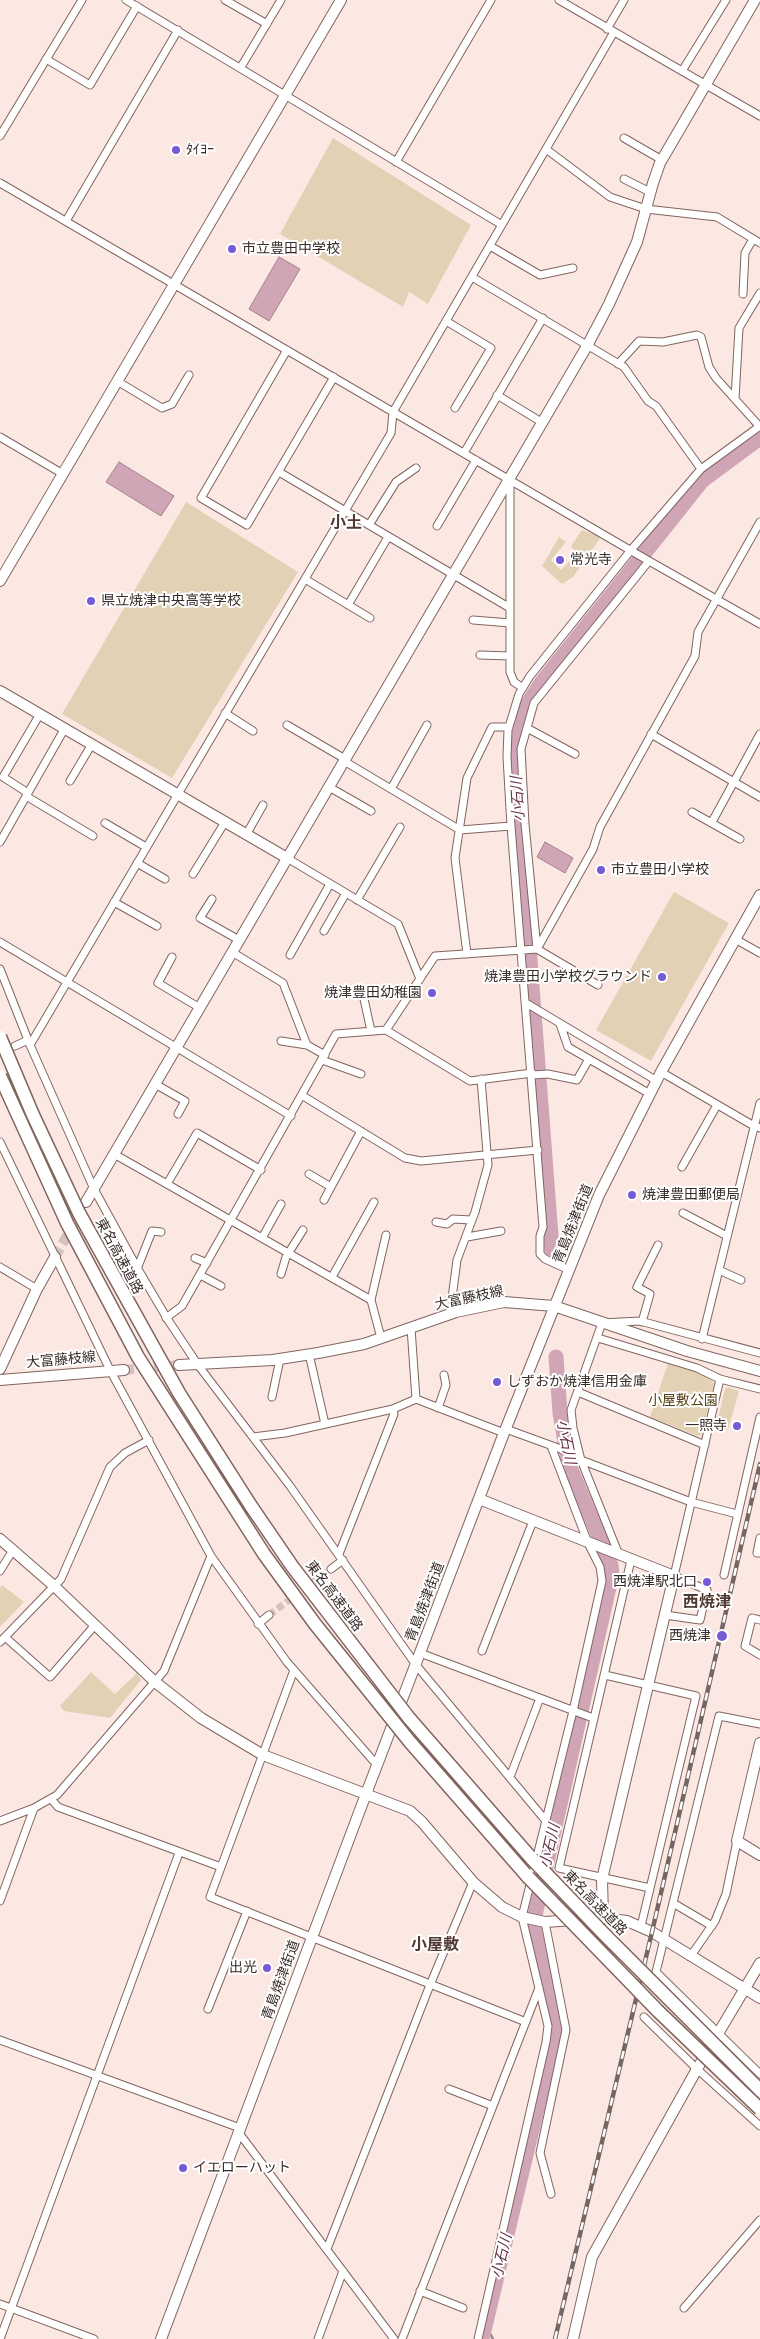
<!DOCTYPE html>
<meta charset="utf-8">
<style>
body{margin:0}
canvas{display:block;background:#fce8e3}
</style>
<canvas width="760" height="2339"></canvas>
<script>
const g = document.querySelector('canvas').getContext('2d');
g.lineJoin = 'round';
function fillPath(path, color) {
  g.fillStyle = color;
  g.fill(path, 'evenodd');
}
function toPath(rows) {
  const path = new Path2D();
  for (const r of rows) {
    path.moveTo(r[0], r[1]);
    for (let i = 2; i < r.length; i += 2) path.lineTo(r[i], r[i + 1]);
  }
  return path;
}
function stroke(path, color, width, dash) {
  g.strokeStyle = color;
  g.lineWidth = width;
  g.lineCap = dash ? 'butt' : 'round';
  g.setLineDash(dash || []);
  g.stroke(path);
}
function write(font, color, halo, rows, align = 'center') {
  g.font = font + ' Raleway,"Noto Sans JP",sans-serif';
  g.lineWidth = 4;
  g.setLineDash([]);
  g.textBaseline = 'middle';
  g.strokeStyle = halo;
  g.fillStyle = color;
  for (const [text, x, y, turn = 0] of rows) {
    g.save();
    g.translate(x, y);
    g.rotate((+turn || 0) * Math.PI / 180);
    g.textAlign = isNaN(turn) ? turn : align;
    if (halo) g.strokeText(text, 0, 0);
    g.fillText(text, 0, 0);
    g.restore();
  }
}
fillPath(toPath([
 [333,138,471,225,428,304,409,292,403,307,280,234],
 [186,502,298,572,172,778,62,714],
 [582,530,601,537,573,577,562,584,542,566,559,537,566,542,551,560,561,570,577,554,571,546],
 [674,892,729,923,651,1061,596,1030],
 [668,1363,693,1370,710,1379,714,1383,702,1434,698,1436,650,1417],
 [728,1387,739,1391,728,1430,716,1427,725,1389],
 [2,1585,24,1602,0,1627,0,1588],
 [91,1672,115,1694,137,1673,141,1680,110,1718,64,1711,60,1706]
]), '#e3d1b6');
const water = toPath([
 [279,257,300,269,269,321,249,309,279,257],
 [119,462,174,496,161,516,106,482,119,462],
 [545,842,573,858,565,873,537,857,545,842]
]);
fillPath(water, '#d0a6b7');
stroke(water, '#a2818c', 1);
stroke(toPath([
 [486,2326,493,2339]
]), '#a2818c', 2.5);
stroke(toPath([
 [552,1249,516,776,515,755,519,730,527,705,541,683,702,481,760,438],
 [482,2339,554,2038,554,2022,533,1924,612,1574,611,1565,569,1465,560,1413,556,1357]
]), '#d0a6b7', 15);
stroke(toPath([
 [269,1615,331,1569]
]), '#d5c2be', 7, [7, 3.5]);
stroke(toPath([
 [55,1257,86,1202],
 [124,1370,179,1365]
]), '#d5c2be', 10, [10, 5]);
const street = toPath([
 [126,0,502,225],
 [225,0,267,24],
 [559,0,760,116],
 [607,29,624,0],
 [46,59,90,85,137,6],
 [241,67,281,0],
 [682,71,726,0],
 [0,136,82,0],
 [624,138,662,160],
 [546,149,610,197,646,209,717,217,760,243],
 [396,162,491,0],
 [624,179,650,192],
 [0,183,635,553,760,624],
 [66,221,178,30],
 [490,246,540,275,573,268],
 [472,277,624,367,648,401,656,406,701,469],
 [743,294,745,253,753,239],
 [446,321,491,348,455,408],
 [287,350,201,498,247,525,334,377],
 [618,364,639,341,663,342,697,335,701,337,709,367,716,378,760,427],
 [117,381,162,408,172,404,189,375],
 [497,395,543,423],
 [735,399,739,328,760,293],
 [0,437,63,474],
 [464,453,543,318],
 [279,472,510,608],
 [510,481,510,672,514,682,523,688],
 [369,525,396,482,416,468],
 [437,526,476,460],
 [305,579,370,618],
 [348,605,388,537],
 [473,620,510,623],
 [480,655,510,656],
 [225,713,253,731],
 [287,725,345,759],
 [527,728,575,754],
 [651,734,760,797],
 [344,761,460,830,511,826],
 [70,781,92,744],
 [329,787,371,811],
 [391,789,427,725],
 [28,793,3,777,40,714],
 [26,796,93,836],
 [692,812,740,839],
 [712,822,760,734],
 [105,823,146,847],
 [246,835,263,805],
 [0,842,65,728],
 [287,858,398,924,420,979],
 [137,863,165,879],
 [193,874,225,822],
 [212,899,200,918,239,940],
 [357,900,400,827],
 [114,902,157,926],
 [324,931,346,893],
 [735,939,760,953],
 [0,942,291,1116],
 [232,952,283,983,307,1045],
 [467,954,455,858,467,778,492,727,509,727],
 [290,955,330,884],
 [172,957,158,983,200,1008],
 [0,969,30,1045,94,1189,135,1264,168,1320,198,1365,290,1486,416,1665,546,1821],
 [598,985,537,949,525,824,521,749,534,703,649,561],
 [364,999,371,1031],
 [526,1003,657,1081],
 [560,1024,568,1047,650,1094],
 [386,1030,470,1081,532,1073],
 [281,1041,307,1045,325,1055],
 [30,1045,391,433,393,412,614,32],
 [15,1046,28,1040],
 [322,1060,361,1074],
 [661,1072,754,1126,760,1128],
 [532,1075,548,1074,577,1080,589,1059],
 [155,1084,185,1101,178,1114],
 [303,1096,405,1158,421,1161,538,1150],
 [0,1142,110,1370,211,1556,287,1662,377,1765],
 [114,1154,371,1300,381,1338],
 [682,1167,717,1105],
 [309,1174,331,1187],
 [167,1184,197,1133,261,1170],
 [324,1200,361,1131],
 [683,1213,727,1236],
 [436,1222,447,1224,453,1219,471,1220],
 [467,1237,501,1231],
 [262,1238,281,1204],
 [195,1258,207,1263],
 [0,1267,37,1289],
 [137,1269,152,1231,161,1232],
 [569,1270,545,1259,540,1254,540,1236,543,1227,511,826,507,757,508,730,519,694,530,676,631,550,701,469,760,426],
 [719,1270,741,1280],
 [281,1274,286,1257,303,1230],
 [200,1275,221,1286],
 [332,1277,374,1202],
 [371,1300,386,1235],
 [456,1312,452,1298,457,1260,475,1212,488,1165,481,1079],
 [166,1318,182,1306,336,1034,386,1030,435,956,537,949,593,849,600,827,695,656,698,632,760,522],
 [642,1322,650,1294,637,1287,658,1245],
 [598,1338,697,1368,720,1379,760,1389],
 [702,1339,760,1103],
 [309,1354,325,1424],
 [578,1392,705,1445],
 [272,1397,280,1359],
 [416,1399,504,1433],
 [438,1408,446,1385,444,1375],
 [506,1429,580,1456,581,1460,691,1502,737,1514],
 [253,1437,285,1433,393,1409,416,1399,411,1328],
 [580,1456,573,1428,571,1410,602,1323,640,1321,760,1353],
 [581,1460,619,1555],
 [760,1538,757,1553,760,1553],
 [339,1554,394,1414,393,1409],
 [631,1560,559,1868,650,1888],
 [331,1569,343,1560],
 [0,1571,13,1550],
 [724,1575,760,1417],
 [665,1615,700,1620,707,1590,674,1576,720,1379],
 [760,1620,752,1618,745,1646,760,1655],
 [258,1624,269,1615],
 [5,1637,50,1677,95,1625],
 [0,1642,61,1579,110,1467,125,1453,149,1440],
 [482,1651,533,1521],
 [420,1653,593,1718],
 [294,1670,210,1897,526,2022],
 [605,1675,696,1696,641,1926],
 [760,1724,719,1716,656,1972,760,2074],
 [510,1777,540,1698],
 [51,1799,58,1807,221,1867],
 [0,1821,34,1808,57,1795,164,1671,211,1556],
 [0,1901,34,1808],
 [673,1903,712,1926],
 [545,1922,566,2030,540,2153,551,2194],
 [690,1957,715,1921,726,1894,737,1841],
 [208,2009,247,1911],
 [644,2017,697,2069,760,2126],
 [0,2040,240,2128],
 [449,2089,493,2106],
 [239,2133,394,2339],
 [327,2249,430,1985,473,1882],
 [420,2291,463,2308],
 [0,2304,94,2339],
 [684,2308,760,2220],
 [0,2339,179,1853],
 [318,2339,343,2271],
 [402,2339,539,1988],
 [478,2339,546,2042,548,2026,522,1917,573,1711,602,1581,600,1567,588,1543,551,1446]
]);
const secondary = toPath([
 [0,581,341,0],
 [0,691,287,858],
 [86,1202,587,346,609,304,637,242,653,183,660,163,755,0],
 [179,1365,273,1360,318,1353,364,1344,456,1312,504,1302,554,1306,687,1351,760,1371],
 [0,1369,37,1289,55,1257],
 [0,1380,124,1370],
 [479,1499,674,1576,602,1879,603,1918],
 [0,1539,53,1585,155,1682,201,1718,263,1755,410,1811,422,1822,473,1882,502,1907,522,1917,545,1922,603,1918,627,1921,652,1932,760,1998],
 [760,1743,737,1841,760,1855],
 [161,2339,366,1794,504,1433,599,1195,661,1072,760,895],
 [573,2339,592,2257,697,2069,760,1963]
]);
const highway = toPath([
 [409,1718,532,1859],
 [410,1742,528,1877]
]);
stroke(street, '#81655e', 9);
stroke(secondary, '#81655e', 12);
stroke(highway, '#81655e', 15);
stroke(street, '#fff', 7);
stroke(secondary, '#fff', 10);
stroke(highway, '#fff', 12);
const rail = toPath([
 [555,2339,652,1932,760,1464]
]);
stroke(rail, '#756663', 4.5);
stroke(rail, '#fff', 2.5, [8]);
const highwayBridge = toPath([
 [0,1037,33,1115,79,1213,179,1393,251,1506,292,1566,409,1718],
 [0,1076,67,1223,138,1357,264,1554,315,1624,410,1742],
 [532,1859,606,1936,760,2090],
 [528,1877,658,2011,760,2109]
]);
stroke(highwayBridge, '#81655e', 15, []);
stroke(highwayBridge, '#fff', 12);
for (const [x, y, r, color] of [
 [176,150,5,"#745bd5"],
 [232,249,5,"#745bd5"],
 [560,560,5,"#745bd5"],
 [91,601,5,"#745bd5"],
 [601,870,5,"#745bd5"],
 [662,977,5,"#745bd5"],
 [432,993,5,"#745bd5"],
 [632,1195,5,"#745bd5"],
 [497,1382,5,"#745bd5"],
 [737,1426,5,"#745bd5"],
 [707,1582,5,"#745bd5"],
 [722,1636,6,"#745bd5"],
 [267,1968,5,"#745bd5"],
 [183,2168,5,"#745bd5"]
]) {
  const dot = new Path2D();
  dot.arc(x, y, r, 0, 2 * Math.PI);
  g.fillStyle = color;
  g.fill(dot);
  stroke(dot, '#fff', 2);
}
write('14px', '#382c29', '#fff', [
 ["ﾀｲﾖｰ",186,150],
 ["市立豊田中学校",242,249],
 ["常光寺",570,560],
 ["県立焼津中央高等学校",101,601],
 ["市立豊田小学校",611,870],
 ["焼津豊田小学校グラウンド",652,977,"right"],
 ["焼津豊田幼稚園",422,993,"right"],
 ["焼津豊田郵便局",642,1195],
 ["しずおか焼津信用金庫",507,1382],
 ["一照寺",727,1426,"right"],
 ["西焼津駅北口",697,1582,"right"],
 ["西焼津",711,1636,"right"],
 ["出光",257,1968,"right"],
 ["イエローハット",193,2168]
], 'left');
write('14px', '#382c29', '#fff', [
 ["青島焼津街道",573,1224,-68],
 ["東名高速道路",119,1256,62],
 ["大富藤枝線",469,1298,-12],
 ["大富藤枝線",61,1360,-5],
 ["東名高速道路",334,1596,53],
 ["青島焼津街道",425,1602,-69],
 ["東名高速道路",595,1903,46],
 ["青島焼津街道",281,1980,-70]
]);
write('14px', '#573f14', '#fff', [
 ["小屋敷公園",683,1401]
]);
write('italic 15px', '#663049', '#fff', [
 ["小石川",518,799,-93],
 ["小石川",566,1442,79],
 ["小石川",550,1846,-77],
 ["小石川",502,2256,-77]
]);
write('bold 16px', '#523932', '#fff', [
 ["小土",346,523],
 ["西焼津",707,1602],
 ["小屋敷",435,1945]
]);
</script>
